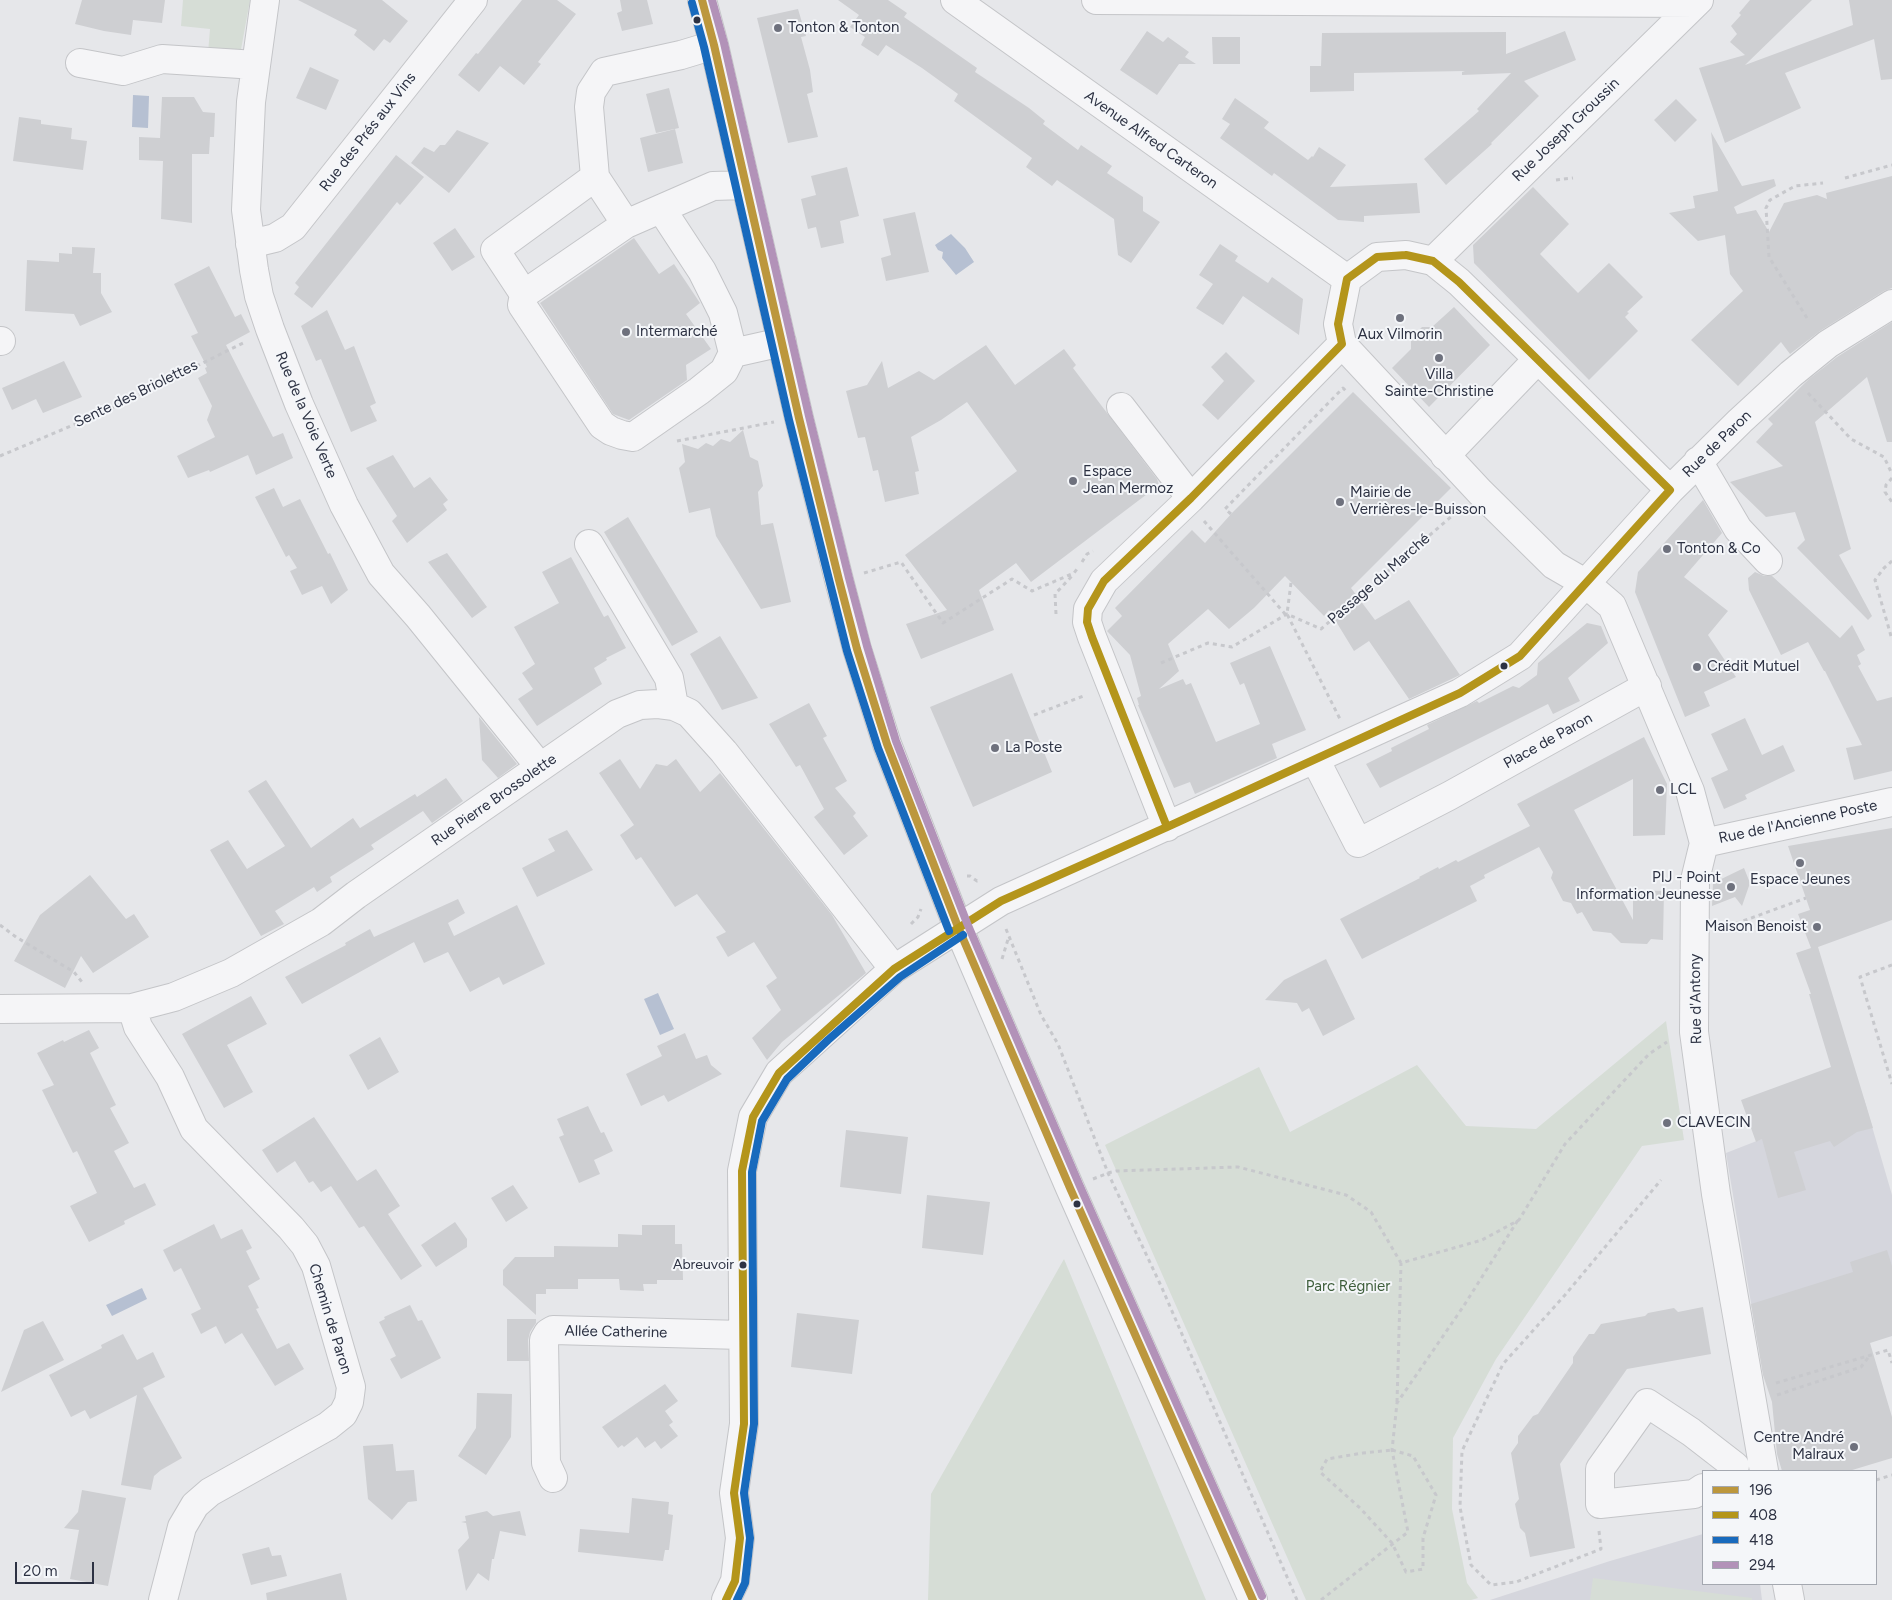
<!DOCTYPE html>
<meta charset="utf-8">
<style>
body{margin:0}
#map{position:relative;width:1892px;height:1600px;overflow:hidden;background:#e6e7ea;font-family:Figtree,sans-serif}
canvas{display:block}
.legend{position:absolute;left:1702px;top:1470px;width:175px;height:115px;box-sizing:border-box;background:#f4f6f9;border:1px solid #a4a8b0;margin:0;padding:6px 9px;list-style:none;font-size:15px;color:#2d3243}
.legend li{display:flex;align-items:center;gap:10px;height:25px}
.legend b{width:25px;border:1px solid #a4a8b0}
.scale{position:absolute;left:15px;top:1562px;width:79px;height:22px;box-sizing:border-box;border:2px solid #2d3243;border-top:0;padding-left:6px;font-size:15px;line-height:18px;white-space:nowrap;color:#2d3243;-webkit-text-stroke:4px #f4f6f9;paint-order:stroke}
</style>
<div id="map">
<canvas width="1892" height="1600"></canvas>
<ul class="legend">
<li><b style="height:6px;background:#bc973d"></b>196</li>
<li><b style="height:6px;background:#b4951b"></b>408</li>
<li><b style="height:6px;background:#186abd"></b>418</li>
<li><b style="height:6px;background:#b292b8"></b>294</li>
</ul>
<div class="scale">20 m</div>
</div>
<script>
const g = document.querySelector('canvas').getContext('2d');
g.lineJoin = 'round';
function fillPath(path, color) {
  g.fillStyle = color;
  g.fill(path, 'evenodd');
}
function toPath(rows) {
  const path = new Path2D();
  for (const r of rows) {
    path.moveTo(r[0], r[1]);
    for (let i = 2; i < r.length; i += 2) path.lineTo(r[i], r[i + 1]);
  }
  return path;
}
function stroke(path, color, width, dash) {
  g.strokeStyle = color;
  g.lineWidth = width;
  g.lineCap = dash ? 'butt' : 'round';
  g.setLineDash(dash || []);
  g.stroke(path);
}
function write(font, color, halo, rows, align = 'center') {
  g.font = font + ' Figtree,sans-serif';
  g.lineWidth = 4;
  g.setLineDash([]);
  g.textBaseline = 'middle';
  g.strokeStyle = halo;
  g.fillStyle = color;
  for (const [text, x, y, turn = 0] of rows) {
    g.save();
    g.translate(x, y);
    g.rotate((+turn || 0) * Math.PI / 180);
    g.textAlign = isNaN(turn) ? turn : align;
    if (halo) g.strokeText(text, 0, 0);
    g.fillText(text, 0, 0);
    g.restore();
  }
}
fillPath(toPath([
 [1864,1099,1892,1195,1892,1302,1758,1345,1726,1153],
 [1703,1534,1703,1584,1760,1584,1762,1600,1490,1600,1610,1561]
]), '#d5d6dd');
fillPath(toPath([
 [183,0,250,0,240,55,208,53,210,29,181,26],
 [1666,1021,1684,1140,1642,1146,1496,1359,1453,1438,1452,1509,1467,1583,1478,1598,1471,1600,1306,1600,1105,1145,1259,1067,1290,1132,1417,1065,1466,1126,1536,1129],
 [1064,1259,1206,1600,928,1600,931,1494],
 [1593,1578,1752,1598,1752,1600,1590,1600]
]), '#d6ddd6');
fillPath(toPath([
 [133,95,149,96,148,128,132,127],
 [951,234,965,248,974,262,956,275,942,258,943,252,938,250,935,245],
 [658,993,674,1029,660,1035,644,999],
 [142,1288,147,1299,112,1316,106,1305]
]), '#b6c0d2');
fillPath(toPath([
 [82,0,165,0,162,23,133,20,131,35,104,31,75,24],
 [298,0,382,0,408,21,390,43,384,39,374,51,354,35,357,30],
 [522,0,557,0,576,14,538,62,541,64,524,85,500,66,479,92,458,75,476,53,478,54],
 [620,0,647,0,653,24,622,31,617,13,622,11],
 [838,0,888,0,907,13,904,17,977,68,975,72,1029,108,1045,121,1043,124,1078,150,1081,145,1112,166,1107,173,1143,197,1143,211,1160,222,1131,263,1118,255,1114,219,1057,180,1052,186,1026,167,1032,158,954,101,958,94,922,68,886,45,878,56,861,45,865,37,850,27,859,15],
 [1750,0,1812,0,1745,65,1853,25,1849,0,1892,0,1892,79,1881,80,1874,39,1785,73,1801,108,1725,143,1699,68,1745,55,1730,42,1737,34,1731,26,1741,15,1739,13],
 [798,9,806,36,801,37,810,70,813,92,807,94,818,137,788,143,757,18],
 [1147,31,1163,42,1168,37,1189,52,1185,57,1196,64,1179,64,1157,95,1120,70],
 [1565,31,1576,60,1524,81,1539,96,1491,143,1492,144,1446,185,1424,159,1479,111,1477,109,1511,73,1462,75,1462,72,1465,71,1354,73,1354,91,1310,92,1310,66,1321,66,1322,33,1506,32,1506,54],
 [1212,37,1240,37,1240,64,1213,64],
 [310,67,339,80,326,110,296,98],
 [669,88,679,128,656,133,646,94],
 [162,97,194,97,203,112,215,113,214,137,210,137,209,154,192,154,192,223,161,219,163,161,139,160,139,137,160,138],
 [1235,98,1269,122,1264,128,1308,160,1312,156,1313,157,1319,147,1346,165,1330,187,1417,183,1420,213,1364,216,1364,222,1338,220,1274,173,1272,176,1220,138,1230,124,1222,119],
 [1676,99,1697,120,1675,142,1654,120],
 [19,117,41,120,41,124,72,128,71,139,87,141,83,170,13,161],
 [675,129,683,163,648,172,640,138],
 [457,130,489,143,449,193,411,163,424,147,434,152,440,145,445,145],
 [1711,132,1742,186,1774,179,1776,186,1734,207,1737,214,1756,210,1769,232,1784,203,1817,195,1827,199,1826,193,1892,176,1892,288,1884,291,1820,331,1790,354,1781,342,1738,386,1691,340,1743,291,1730,274,1725,235,1698,241,1669,213,1695,208,1693,196,1718,191],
 [396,155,424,177,400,205,397,202,312,308,294,294,299,287,295,283],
 [847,167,859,216,840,221,844,243,821,248,816,227,808,229,801,199,816,195,811,176],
 [1533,187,1569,224,1540,254,1578,293,1609,263,1643,297,1627,312,1629,313,1625,317,1638,331,1589,380,1474,263,1473,245],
 [915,212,929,272,886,281,881,258,891,255,883,219],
 [455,228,475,257,452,271,433,243],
 [634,238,659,274,674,264,700,303,686,314,711,349,686,365,687,380,629,420,613,414,540,303],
 [1220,244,1238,256,1235,261,1268,283,1272,277,1303,299,1299,335,1243,296,1223,325,1196,308,1213,284,1199,275],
 [72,247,95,248,93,273,101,273,101,293,112,312,80,326,74,314,25,311,27,260,59,262,59,253,72,254],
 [209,266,235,317,241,314,250,332,226,345,273,437,283,433,293,458,256,475,248,455,210,472,209,470,188,478,177,456,215,437,207,420,212,406,198,378,207,373,205,368,207,367,191,336,198,333,174,284],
 [1454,307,1490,345,1429,407,1392,368,1411,349,1411,338,1422,327,1432,327],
 [327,310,345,350,354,346,376,403,370,406,377,421,351,432,321,359,316,361,301,326],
 [1892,322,1892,442,1887,442,1867,377,1815,422,1851,549,1839,555,1872,616,1868,620,1797,548,1805,540,1795,512,1766,517,1730,482,1783,466,1756,442,1773,424,1768,419,1809,379,1837,357],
 [986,345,1015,385,1064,349,1076,365,1073,368,1157,479,1159,485,1031,582,1016,563,979,590,994,630,921,659,906,624,947,610,905,555,1017,471,967,402,941,420,911,437,919,471,915,472,919,494,885,502,878,470,873,471,865,437,858,438,846,391,867,385,882,361,888,388,919,371,934,380],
 [1226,352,1255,381,1218,420,1202,405,1224,381,1211,367],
 [64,361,82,397,43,413,36,399,12,410,2,388],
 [1353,392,1451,488,1351,588,1375,620,1409,600,1460,675,1409,699,1369,641,1354,651,1329,610,1324,616,1285,576,1254,608,1229,629,1208,609,1168,644,1179,671,1159,689,1183,679,1186,685,1191,683,1216,742,1260,724,1244,683,1240,685,1230,663,1270,646,1306,730,1272,744,1277,758,1195,794,1190,782,1174,788,1138,705,1139,705,1137,698,1141,696,1130,655,1107,631,1122,616,1115,608,1192,530,1205,543,1232,513],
 [743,430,750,457,758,461,763,486,758,492,761,525,773,523,791,602,761,609,716,536,710,508,689,513,679,468,685,462,682,444,698,449,706,443,713,446,721,439,730,442],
 [393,455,414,488,430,477,448,500,443,504,447,510,407,543,392,521,397,516,366,468],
 [274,488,283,507,300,499,328,554,330,553,348,590,331,604,322,586,302,595,290,571,297,568,289,555,286,557,255,497],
 [1703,500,1722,533,1684,577,1728,611,1708,635,1736,677,1704,692,1710,706,1685,717,1635,592,1638,572],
 [628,517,698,632,672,646,604,532],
 [447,553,487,607,472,618,428,562],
 [571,557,604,617,608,615,626,648,606,658,607,660,594,668,602,684,537,726,518,699,533,689,522,673,535,664,514,627,559,603,542,572],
 [1755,572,1764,576,1772,576,1840,638,1852,625,1865,650,1857,655,1861,664,1858,666,1877,701,1892,697,1892,771,1854,780,1846,748,1862,745,1825,671,1824,671,1808,642,1781,655,1749,590,1748,578],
 [1587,623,1601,626,1608,643,1568,678,1580,701,1553,714,1548,704,1380,788,1366,764,1392,751,1391,748,1429,729,1427,725,1477,701,1479,703,1513,686,1519,688,1537,675,1538,663],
 [720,636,758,698,722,710,690,654],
 [1012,673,1052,772,973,807,930,707],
 [809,703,827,736,823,738,847,781,835,788,856,813,853,816,868,836,844,855,814,817,824,809,800,765,796,767,769,724],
 [479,717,517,764,498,778,482,760],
 [1745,718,1762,755,1783,745,1795,771,1745,795,1747,799,1724,809,1711,778,1728,770,1711,734],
 [1644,737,1667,784,1665,835,1633,836,1633,779,1574,810,1633,920,1633,890,1664,891,1663,940,1651,939,1647,944,1621,943,1611,933,1593,931,1582,912,1577,914,1571,903,1563,901,1551,878,1553,872,1539,847,1484,875,1485,878,1470,886,1477,901,1362,959,1340,919,1420,878,1419,877,1438,867,1439,869,1456,860,1458,862,1530,826,1517,804],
 [620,759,640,789,656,764,667,766,676,759,700,792,720,773,832,915,866,973,782,1042,767,1060,752,1038,781,1010,766,986,777,978,754,942,728,957,716,937,726,932,697,894,675,907,641,857,636,860,620,835,634,825,599,773],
 [446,778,463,801,432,823,423,811,371,845,374,849,330,877,332,882,317,892,314,887,275,911,284,924,261,936,210,850,228,840,247,869,285,846,248,791,266,780,311,848,353,818,360,828,415,794,417,797],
 [1892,828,1892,920,1818,947,1873,1128,1857,1132,1834,1147,1830,1141,1794,1152,1806,1190,1778,1198,1762,1139,1756,1142,1741,1100,1831,1067,1809,994,1811,994,1796,953,1811,948,1798,914,1810,910,1788,846],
 [567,830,593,870,537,897,522,868,555,851,548,839],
 [1744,868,1750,883,1742,906,1735,897,1712,906,1713,883],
 [90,875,126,919,134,914,149,937,93,973,81,956,65,988,14,961,40,915],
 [458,899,465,913,448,923,454,936,517,905,545,964,503,985,499,977,470,992,448,952,424,963,414,942,302,1004,285,977,346,945,345,943,370,929,374,937],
 [1326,959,1355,1019,1323,1036,1309,1008,1302,1012,1297,1003,1265,1000,1284,980],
 [251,996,267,1024,227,1045,253,1092,224,1108,182,1034],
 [89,1030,99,1048,90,1053,116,1105,110,1108,129,1143,114,1151,134,1188,145,1183,156,1205,124,1221,125,1224,89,1242,70,1206,97,1193,77,1151,73,1153,42,1090,54,1085,37,1053,63,1040,64,1042],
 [685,1033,696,1059,707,1055,711,1065,722,1074,668,1102,664,1095,641,1106,626,1074,662,1056,657,1046],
 [380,1037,399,1072,368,1090,349,1055],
 [588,1106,601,1133,604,1132,613,1151,594,1160,600,1174,579,1183,559,1137,564,1135,557,1119],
 [314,1117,357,1181,376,1169,400,1206,388,1214,422,1266,401,1280,364,1226,359,1228,331,1186,321,1192,313,1181,309,1183,295,1161,277,1173,262,1150],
 [846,1130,908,1137,901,1194,840,1187],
 [513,1185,528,1208,506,1222,491,1198],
 [927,1195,990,1202,983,1255,922,1248],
 [455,1222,467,1239,467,1247,436,1267,421,1245],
 [214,1224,221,1239,242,1229,252,1248,246,1251,260,1279,248,1286,259,1308,256,1309,277,1349,289,1343,304,1369,275,1386,242,1333,225,1344,216,1326,201,1334,191,1314,201,1309,181,1268,174,1272,163,1250],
 [642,1225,675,1225,675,1244,682,1244,683,1280,657,1280,657,1284,643,1284,644,1291,620,1290,619,1279,578,1279,578,1289,546,1289,546,1294,536,1294,536,1315,503,1285,503,1270,515,1257,554,1257,554,1246,618,1247,618,1234,642,1235],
 [1887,1250,1892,1266,1892,1336,1870,1343,1892,1417,1892,1458,1849,1471,1782,1471,1777,1454,1772,1402,1763,1375,1751,1304,1853,1272,1850,1262],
 [410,1305,418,1321,422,1320,441,1358,401,1379,390,1359,396,1356,379,1322,385,1319,384,1317],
 [1703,1307,1711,1354,1627,1369,1560,1464,1575,1548,1530,1557,1525,1533,1520,1528,1515,1504,1519,1499,1511,1453,1518,1443,1518,1436,1533,1416,1538,1414,1573,1363,1573,1357,1589,1334,1594,1334,1601,1324,1645,1316,1648,1313,1674,1308,1678,1312],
 [797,1313,859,1320,852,1374,791,1367],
 [507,1319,536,1319,536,1323,530,1332,528,1340,529,1361,507,1361],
 [43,1321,64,1360,1,1392,24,1330],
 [123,1334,137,1360,153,1352,165,1377,143,1388,182,1458,161,1470,154,1476,151,1490,121,1485,137,1395,90,1419,85,1410,71,1417,49,1375,102,1348,101,1345],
 [665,1384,678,1401,665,1411,673,1422,669,1425,678,1436,661,1449,655,1441,645,1448,637,1437,624,1447,622,1445,618,1448,602,1427],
 [477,1393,512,1394,511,1437,486,1475,458,1456,476,1428],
 [393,1444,396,1471,414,1470,417,1501,408,1502,392,1520,368,1499,363,1446],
 [82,1490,126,1498,108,1586,70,1579,79,1530,64,1528,78,1512],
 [632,1498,669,1502,668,1514,673,1515,669,1550,665,1550,663,1561,578,1552,580,1529,629,1533],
 [487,1511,493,1516,520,1511,526,1536,500,1531,494,1559,492,1559,489,1581,478,1573,466,1591,458,1550,469,1538,466,1523,461,1522,466,1521,465,1516],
 [269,1547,272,1556,281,1555,287,1576,251,1585,242,1554],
 [341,1573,347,1600,267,1600,266,1593]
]), '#cecfd2');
const minor = toPath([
 [265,0,251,102,246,210,254,270,259,296,270,329,299,404,344,505,381,574,418,616,540,767],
 [702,0,714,45,799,418,839,580,857,649,887,744,958,927,1070,1188,1253,1600],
 [955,0,1347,279],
 [1096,0,1696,3],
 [80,63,123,71,162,59,256,65],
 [595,177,495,250,524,294,522,305,602,425,611,431,622,435,633,437,699,391,724,371,733,353,782,342],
 [662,210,702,271,723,313,733,353],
 [626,224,595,177,589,107,591,92,604,72,681,55,714,45],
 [250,244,275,238,293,227,473,0],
 [1433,261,1699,0],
 [524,294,626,224,713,186,745,185],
 [0,341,1,341],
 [1121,407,1191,498],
 [1445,456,1538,359],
 [1698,461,1738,529,1768,561],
 [1670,490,1538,359,1459,282,1433,261,1406,255,1377,257,1347,279,1338,324,1342,344,1480,492,1554,565,1585,583,1612,606,1690,791,1704,843,1695,880,1694,1032,1716,1194,1764,1471],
 [589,544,669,678,674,706],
 [1315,759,1358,843,1449,796,1647,686],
 [1167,827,1092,637,1087,622,1088,609,1104,581,1191,498,1342,344],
 [1704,843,1892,802],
 [132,1008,138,1027,170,1077,194,1129,291,1228,305,1245,316,1266,351,1387,349,1402,343,1414,328,1426,210,1492,195,1505,182,1527,163,1600],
 [0,1009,132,1008,174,997,231,973,321,922,356,895,617,714,640,705,658,704,674,706,689,713,724,752,894,969],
 [553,1478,546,1463,544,1340,548,1333,553,1330,742,1335],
 [1703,1488,1694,1494,1600,1504,1600,1469,1647,1403,1691,1432,1735,1466],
 [1787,1584,1790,1600],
 [726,1600,735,1581,740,1538,734,1493,744,1424,742,1171,753,1117,779,1073,894,969,1001,901,1460,693,1520,656,1670,490,1740,421,1791,374,1828,344,1892,304]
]);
stroke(minor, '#c4c5c8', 30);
stroke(toPath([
 [1845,178,1892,165],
 [1556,180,1573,178],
 [1807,318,1769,257,1766,208,1770,200,1795,186,1823,183],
 [1808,393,1851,439,1884,457,1892,474],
 [677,441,774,422],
 [0,456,104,412,245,342],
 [1892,478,1886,485,1885,492,1892,502],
 [1231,514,1225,509,1343,388,1346,391],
 [1204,521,1286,615],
 [1082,562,1087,554,1093,551],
 [864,573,901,562,943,623,1012,579,1032,591,1074,573,1077,569],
 [1291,583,1287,614,1340,719],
 [1056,614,1055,594,1072,576],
 [1891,636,1875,580,1884,568,1892,561],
 [1161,663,1208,643,1232,647,1287,614,1321,629,1460,509],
 [1034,715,1086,695],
 [967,876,970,876,977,881,981,880],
 [911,924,918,917,921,909],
 [0,925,16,937,74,972,82,982],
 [1006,929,1041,1015,1058,1044,1108,1173,1162,1288,1297,1600],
 [1721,929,1806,898],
 [1002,959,1009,936],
 [1892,965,1860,977,1892,1084],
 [1093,1179,1108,1173,1116,1171,1238,1167,1346,1195,1371,1212,1401,1263,1482,1240,1519,1220,1565,1144,1649,1054,1667,1042],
 [1776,1383,1888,1350,1892,1363],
 [1777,1395,1861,1367,1870,1355],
 [1397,1402,1401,1263],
 [1392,1450,1413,1456,1436,1495,1423,1538,1423,1569,1406,1572,1392,1543,1360,1508,1320,1472,1327,1459,1363,1453,1392,1450],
 [1876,1480,1892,1475],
 [1599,1531,1601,1549,1516,1582,1491,1585,1471,1565,1460,1507,1462,1451,1503,1364,1565,1295,1661,1180],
 [1321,1600,1408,1532,1392,1450,1397,1403,1463,1307,1518,1220]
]), '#c7c8cc', 3, [4, 4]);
stroke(minor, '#f5f5f7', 28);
stroke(toPath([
 [702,0,714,45,799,418,839,580,857,649,887,744,958,927,1070,1188,1253,1600]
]), '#bc973d', 8);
stroke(toPath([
 [1406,255,1433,261,1459,282,1670,490,1520,656,1460,693,1167,827,1092,637,1087,622,1088,609,1104,581,1191,498,1342,344,1338,324,1347,279,1377,257,1406,255],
 [726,1600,735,1581,740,1538,734,1493,744,1424,742,1171,753,1117,779,1073,894,969,1001,901,1167,827]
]), '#b4951b', 8);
stroke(toPath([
 [692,3,704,47,789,420,847,651,878,748,949,931],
 [737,1600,745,1583,750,1538,744,1493,754,1424,752,1172,762,1121,787,1079,828,1040,900,977,963,935]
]), '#186abd', 8);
stroke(toPath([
 [712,0,724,43,809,416,849,578,867,646,896,741,967,923,1079,1184,1262,1596]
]), '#b292b8', 8);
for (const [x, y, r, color] of [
 [697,20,4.5,"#2d3243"],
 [778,28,5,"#6e717d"],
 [1400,318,5,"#6e717d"],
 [626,332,5,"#6e717d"],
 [1439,358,5,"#6e717d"],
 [1073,481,5,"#6e717d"],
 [1340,502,5,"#6e717d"],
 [1667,549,5,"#6e717d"],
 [1504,666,4.5,"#2d3243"],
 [1697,667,5,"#6e717d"],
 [995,748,5,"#6e717d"],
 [1660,790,5,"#6e717d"],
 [1800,863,5,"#6e717d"],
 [1731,887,5,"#6e717d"],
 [1817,927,5,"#6e717d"],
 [1667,1123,5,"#6e717d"],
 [1077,1204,4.5,"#2d3243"],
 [743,1265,4.5,"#2d3243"],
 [1854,1447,5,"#6e717d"]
]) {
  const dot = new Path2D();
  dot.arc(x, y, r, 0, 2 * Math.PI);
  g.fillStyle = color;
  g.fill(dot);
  stroke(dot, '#f4f6f9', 2);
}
write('14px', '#2d3243', '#f4f6f9', [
 ["Abreuvoir",734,1265]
], 'right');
write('15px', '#2d3243', '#f4f6f9', [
 ["Tonton & Tonton",788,28],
 ["Intermarché",636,332],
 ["Aux Vilmorin",1400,335,"center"],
 ["Villa",1439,375,"center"],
 ["Sainte-Christine",1439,392,"center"],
 ["Espace",1083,472],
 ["Jean Mermoz",1083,489],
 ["Mairie de",1350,493],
 ["Verrières-le-Buisson",1350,510],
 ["Tonton & Co",1677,549],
 ["Crédit Mutuel",1707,667],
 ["La Poste",1005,748],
 ["LCL",1670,790],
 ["PIJ - Point",1721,878,"right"],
 ["Information Jeunesse",1721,895,"right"],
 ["Espace Jeunes",1800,880,"center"],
 ["Maison Benoist",1807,927,"right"],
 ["CLAVECIN",1677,1123],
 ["Centre André",1844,1438,"right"],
 ["Malraux",1844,1455,"right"]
], 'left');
write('15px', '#2d3243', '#f4f6f9', [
 ["Rue Joseph Groussin",1566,130,-44],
 ["Rue des Prés aux Vins",368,132,-52],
 ["Avenue Alfred Carteron",1151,140,35],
 ["Sente des Briolettes",136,394,-26],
 ["Rue de la Voie Verte",306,415,67],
 ["Rue de Paron",1717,444,-44],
 ["Passage du Marché",1379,579,-41],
 ["Place de Paron",1548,741,-29],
 ["Rue Pierre Brossolette",494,800,-35],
 ["Rue de l'Ancienne Poste",1798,822,-12],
 ["Rue d'Antony",1696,999,-91],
 ["Chemin de Paron",330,1319,73],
 ["Allée Catherine",616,1332,1]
]);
write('15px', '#3e5e3b', '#f4f6f9', [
 ["Parc Régnier",1348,1287]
]);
</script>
